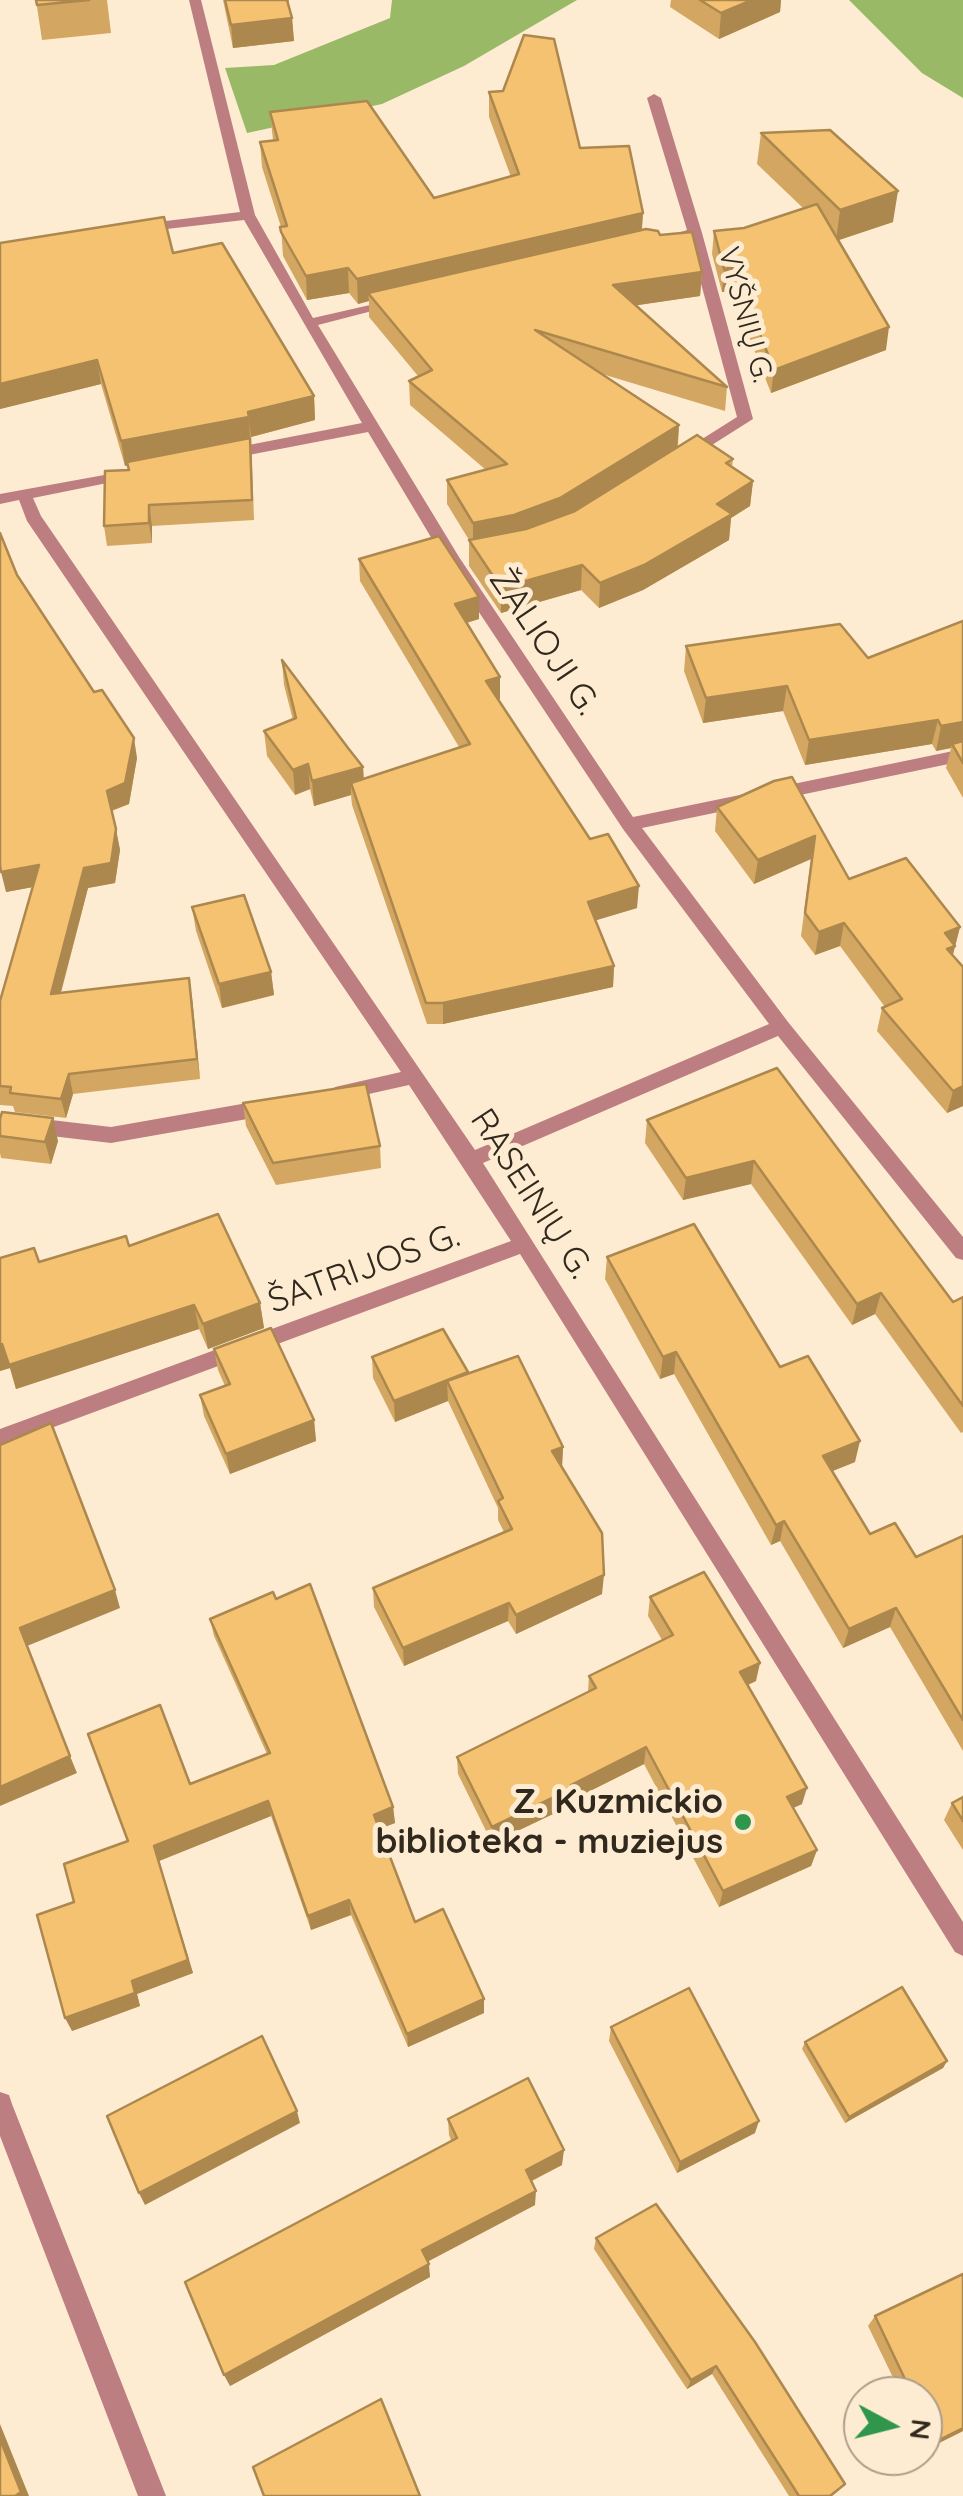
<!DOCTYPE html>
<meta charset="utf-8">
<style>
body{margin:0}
#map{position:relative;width:963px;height:2496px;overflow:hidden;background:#fdecd2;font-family:Quicksand,sans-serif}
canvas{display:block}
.north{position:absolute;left:843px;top:2376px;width:100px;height:100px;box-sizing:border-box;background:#fdecd2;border:2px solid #ab9e8a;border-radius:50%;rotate:97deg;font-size:28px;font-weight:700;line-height:40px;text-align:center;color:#31291d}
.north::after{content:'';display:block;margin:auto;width:35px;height:45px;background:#2f964c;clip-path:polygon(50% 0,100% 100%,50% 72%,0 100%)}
</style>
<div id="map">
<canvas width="963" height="2496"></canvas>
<div class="north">N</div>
</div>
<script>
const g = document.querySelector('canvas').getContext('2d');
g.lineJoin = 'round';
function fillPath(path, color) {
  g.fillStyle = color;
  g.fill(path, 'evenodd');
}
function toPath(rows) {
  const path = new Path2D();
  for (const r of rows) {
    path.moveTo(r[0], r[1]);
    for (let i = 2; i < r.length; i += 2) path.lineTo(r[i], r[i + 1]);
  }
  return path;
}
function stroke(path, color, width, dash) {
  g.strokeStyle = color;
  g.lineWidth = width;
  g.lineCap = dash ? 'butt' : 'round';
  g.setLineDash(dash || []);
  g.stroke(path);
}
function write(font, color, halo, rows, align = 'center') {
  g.font = font + ' Quicksand,sans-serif';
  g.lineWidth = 10;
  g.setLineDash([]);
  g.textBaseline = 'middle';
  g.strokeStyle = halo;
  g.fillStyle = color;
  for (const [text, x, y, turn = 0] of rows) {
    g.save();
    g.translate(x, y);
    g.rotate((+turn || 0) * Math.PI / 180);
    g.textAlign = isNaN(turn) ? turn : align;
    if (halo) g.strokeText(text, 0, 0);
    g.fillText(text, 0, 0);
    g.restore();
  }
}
fillPath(toPath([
 [392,0,577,0,464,66,382,104,247,133,225,68,274,65,390,18],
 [849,0,963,0,963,98,922,73]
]), '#99b967');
fillPath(toPath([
 [189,0,201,0,255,215,313,318,392,300,399,304,318,325,459,557,633,817,963,749,963,761,642,828,788,1022,963,1237,963,1260,956,1258,778,1036,483,1163,963,1922,963,1956,955,1952,520,1254,0,1447,0,1429,511,1241,409,1085,342,1100,335,1097,332,1092,335,1087,401,1072,27,521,19,500,0,504,0,494,137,469,137,477,33,498,41,516,475,1150,769,1024,623,829,447,564,368,432,228,459,220,454,228,449,362,423,244,220,141,232,134,228,141,224,240,212,189,0],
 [654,94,661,98,702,233,753,419,685,462,677,457,680,453,737,417,689,239,668,243,661,239,687,230,647,98,654,94],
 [270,1099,280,1107,270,1115,111,1143,0,1130,0,1114,111,1127,270,1099],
 [0,2092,9,2095,12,2104,166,2496,138,2496,0,2136,0,2092]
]), '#bd7e81');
fillPath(toPath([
 [36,0,107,0,111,33,42,40],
 [223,0,289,0,288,5,292,18,294,41,233,48],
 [671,0,781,0,780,12,719,39,670,7],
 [489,92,580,148,643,213,642,230,660,235,702,272,700,296,636,305,727,387,725,411,602,374,679,425,678,447,733,459,732,467,753,481,750,506,731,518,729,540,643,590,599,608,581,590,501,613,469,566,469,540,447,504,447,480,486,470,410,405,409,381,418,376,369,317,369,301,358,304,349,293,307,300,283,256,281,227,262,167,260,142,273,140,270,112,434,198,511,177,489,117],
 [761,133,893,222,839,240,886,350,771,393,731,291,722,292,712,254,714,231,744,228,803,208,757,164],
 [173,253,314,396,315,420,251,437,254,520,152,526,152,543,107,546,104,526,128,470,127,465,125,466,101,384,0,409],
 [359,559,479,597,479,619,467,623,500,677,500,699,498,700,637,908,596,920,614,966,613,987,443,1024,427,1024,352,805,351,795,314,806,310,789,295,795,267,756,264,731,293,720,284,685,282,660,363,767,364,779,459,747,360,581],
 [17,575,137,758,129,804,112,811,120,850,115,883,88,888,61,993,192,998,200,1079,73,1094,66,1118,15,1112,13,1106,0,1105,0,1001,33,887,6,892],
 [963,621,963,798,946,768,951,748,936,751,932,744,805,765,783,711,703,723,684,671,686,646,868,658],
 [717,807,849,879,960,927,953,955,963,1106,947,1113,877,1031,882,1008,885,1007,840,946,815,955,801,936,811,859,754,884,715,831],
 [192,907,271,972,274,995,222,1008,196,931],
 [777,1068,953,1302,963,1297,963,1432,961,1433,875,1314,852,1325,751,1184,683,1200,645,1143,647,1120],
 [243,1103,380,1146,381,1168,276,1185,246,1126],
 [0,1119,58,1141,51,1164,1,1158,0,1153],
 [129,1246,260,1303,264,1328,208,1349,199,1329,16,1389,10,1368,0,1371,0,1258,39,1262],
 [607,1257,780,1367,855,1462,832,1471,870,1534,916,1557,963,1536,963,1751,890,1627,843,1648,780,1541,771,1545,674,1374,660,1379,605,1279],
 [214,1349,314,1420,316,1441,230,1474,204,1416,200,1395,225,1386,218,1370],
 [372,1357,468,1374,563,1447,562,1467,602,1594,516,1634,508,1621,404,1666,374,1607,373,1588,504,1532,498,1520,498,1508,448,1401,395,1422,373,1378],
 [650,1597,756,1681,748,1685,802,1804,793,1808,817,1850,811,1866,719,1907,644,1764,572,1800,572,1805,492,1843,458,1774,457,1757,588,1692,589,1676,662,1640,648,1616],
 [276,1599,393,1807,395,1823,380,1829,415,1922,484,1999,484,2013,408,2047,351,1915,311,1930,271,1816,159,1861,193,1973,137,1994,140,2006,72,2031,74,1902,127,1841,190,1784,267,1754,214,1636,210,1619],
 [963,1797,963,1850,944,1820,952,1803],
 [611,2027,755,2133,677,2173,609,2041],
 [805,2042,947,2061,943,2068,845,2123,802,2049],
 [448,2119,562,2165,532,2181,535,2205,427,2262,430,2277,230,2386,451,2140,449,2135],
 [596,2238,845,2484,838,2491,832,2496,789,2496,712,2374,687,2389,594,2249],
 [963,2274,963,2431,927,2449,923,2441,923,2396,902,2396,868,2326,875,2316]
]), '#d3a761');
fillPath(toPath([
 [752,0,781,0,780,12,719,39,721,13],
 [292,18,294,41,233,48,231,25],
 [898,191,893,222,836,241,840,210],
 [643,213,641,238,368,293,369,301,358,304,357,279],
 [734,267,731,291,722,292,724,269],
 [348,268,349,293,307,300,306,276],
 [702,272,700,296,612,309,613,285],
 [889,327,886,350,771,393,774,370],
 [97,360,101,384,0,409,0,384],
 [314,396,315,420,251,437,248,412],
 [249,417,254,520,250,441,125,466,121,441],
 [679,425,677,449,559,522,473,547,473,523],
 [753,481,750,506,731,518,729,540,643,590,599,608,600,583],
 [149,505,152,526,152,543,149,523],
 [582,565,581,590,501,613,501,588],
 [479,597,479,619,455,626,455,604],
 [500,677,500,699,486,703,486,681],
 [787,686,783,711,703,723,706,698],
 [938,720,932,744,805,765,809,740],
 [963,722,963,742,952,744,951,748,936,751,941,726],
 [134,738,137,758,129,804,110,811,107,791],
 [308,764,310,789,295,795,293,770],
 [363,767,364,792,351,783,351,795,314,806,312,781],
 [116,829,120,850,115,883,88,888,55,1014,51,994,84,868],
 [815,836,811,859,754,884,758,860],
 [39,865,44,885,6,892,1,872],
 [639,886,637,908,587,923,588,902],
 [844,923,840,946,815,955,819,932],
 [960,927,949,969,945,933],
 [614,966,613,987,443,1024,443,1003],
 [271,972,274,995,222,1008,219,984],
 [189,978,192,998,200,1079,197,1059],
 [69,1074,73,1094,66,1118,61,1099],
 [963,1086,963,1106,947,1113,953,1091],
 [53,1118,58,1141,51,1164,45,1142],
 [754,1161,751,1184,683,1200,686,1178],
 [881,1293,875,1314,852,1325,857,1304],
 [260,1303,264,1328,208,1349,203,1324],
 [194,1305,199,1329,16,1389,10,1368,0,1371,0,1345],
 [676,1352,674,1374,660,1379,663,1357],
 [468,1372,447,1381,448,1401,395,1422,394,1401],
 [314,1420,316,1441,230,1474,226,1454],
 [860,1441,855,1462,818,1477,823,1456],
 [563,1447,562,1467,552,1451],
 [784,1521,780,1541,771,1545,776,1525],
 [604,1575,602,1594,516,1634,516,1615],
 [115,1590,120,1608,27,1646,20,1628],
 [509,1603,508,1621,404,1666,403,1648],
 [896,1608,890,1627,843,1648,849,1629],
 [760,1663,756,1681,736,1690,740,1672],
 [646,1747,644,1764,572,1800,572,1805,492,1843,492,1827],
 [70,1756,77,1773,0,1806,0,1787],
 [807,1788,802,1804,782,1813,787,1797],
 [268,1801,271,1816,159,1861,193,1973,137,1994,140,2006,72,2031,65,2018,132,1981,154,1846],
 [393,1807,395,1823,376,1830,374,1815],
 [817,1850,811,1866,719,1907,723,1891],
 [349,1900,351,1915,311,1930,308,1916],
 [484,1999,484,2013,408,2047,407,2034],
 [947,2061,943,2068,845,2123,849,2117],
 [297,2111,300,2123,145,2205,139,2193],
 [759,2121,755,2133,677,2173,680,2162],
 [564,2150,562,2165,525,2184,526,2170],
 [536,2191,535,2205,423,2264,422,2250],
 [429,2264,430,2277,230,2386,224,2375],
 [716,2366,712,2374,687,2389,691,2380],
 [0,2424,29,2496,15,2496,0,2439],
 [963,2428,963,2431,927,2449,935,2442]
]), '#ac884f');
const building = toPath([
 [36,0,89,0,37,5,36,0],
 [225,0,287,0,292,18,231,25,225,0],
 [700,0,752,0,721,13,700,0],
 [524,35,554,39,580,148,629,146,643,213,357,279,348,268,306,276,281,232,280,227,287,226,260,142,278,140,270,112,367,101,434,198,519,174,489,92,503,91,524,35],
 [830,130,898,191,840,210,761,133,830,130],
 [817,204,889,327,774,370,734,267,724,269,714,231,744,228,817,204],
 [164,217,173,253,222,243,314,396,248,412,249,417,121,441,97,360,0,384,0,243,164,217],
 [646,229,658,231,660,235,692,232,702,272,613,285,727,387,535,330,679,425,560,498,514,515,473,523,447,480,507,464,409,381,432,370,368,293,646,229],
 [697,435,733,459,726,463,753,481,717,504,732,514,644,565,600,583,582,565,501,588,469,540,526,529,575,511,697,435],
 [250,438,252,500,149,505,149,523,104,526,105,471,129,470,127,462,250,438],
 [0,533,17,575,94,692,102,690,134,738,125,783,107,791,116,829,111,863,84,868,51,994,189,978,197,1059,69,1074,61,1099,10,1093,11,1087,0,1086,0,1001,39,865,1,872,0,865,0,533],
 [439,536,479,597,455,604,500,677,486,681,590,839,608,834,639,886,588,902,614,966,443,1003,426,1003,351,783,470,744,359,559,439,536],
 [963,621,963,722,941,726,938,720,809,740,787,686,706,698,686,646,840,624,868,658,963,621],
 [282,660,348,748,363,767,312,781,308,764,293,770,264,731,296,718,282,660],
 [963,741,963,763,952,744,963,741],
 [792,777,849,879,906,858,960,927,945,933,955,946,947,949,963,967,963,1086,953,1091,882,1008,902,999,844,923,819,932,805,913,815,836,758,860,717,807,774,781,792,777],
 [244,895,271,972,219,984,192,907,244,895],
 [777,1068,953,1302,963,1297,963,1406,881,1293,857,1304,754,1161,686,1178,647,1120,777,1068],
 [366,1084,380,1146,273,1163,243,1103,366,1084],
 [2,1112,53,1118,45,1142,0,1136,0,1119,2,1112],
 [218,1214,260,1303,203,1324,194,1305,9,1365,2,1344,0,1345,0,1258,34,1248,39,1262,126,1236,129,1246,218,1214],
 [694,1224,780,1367,808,1356,860,1441,823,1456,870,1534,895,1523,916,1557,963,1536,963,1720,896,1608,849,1629,784,1521,776,1525,676,1352,663,1357,607,1257,694,1224],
 [271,1328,314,1420,226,1454,200,1395,230,1384,214,1349,271,1328],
 [443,1329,468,1372,394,1401,372,1357,443,1329],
 [518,1356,563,1447,552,1451,602,1533,604,1575,516,1615,509,1603,403,1648,373,1588,512,1529,498,1501,503,1498,447,1381,518,1356],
 [51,1423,115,1590,20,1628,70,1756,0,1787,0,1445,51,1423],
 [704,1572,760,1663,740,1672,807,1788,787,1797,817,1850,723,1891,646,1747,571,1785,573,1788,492,1827,457,1757,596,1688,589,1676,673,1635,650,1597,704,1572],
 [310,1584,393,1807,374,1815,415,1922,443,1909,484,1999,407,2034,349,1900,308,1916,268,1801,154,1846,188,1960,132,1981,135,1993,65,2018,37,1915,74,1902,64,1864,128,1841,88,1734,160,1705,190,1784,270,1753,210,1619,273,1592,276,1599,310,1584],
 [963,1797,963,1821,952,1803,963,1797],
 [902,1987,947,2061,849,2117,805,2042,902,1987],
 [689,1988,759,2121,680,2162,611,2027,689,1988],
 [262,2036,297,2111,139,2193,107,2116,262,2036],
 [528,2078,564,2150,526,2170,536,2191,422,2250,429,2264,224,2375,185,2282,457,2138,448,2119,528,2078],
 [656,2204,755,2342,845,2484,830,2496,799,2496,716,2366,691,2380,596,2238,656,2204],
 [963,2274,963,2428,935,2442,923,2416,923,2396,913,2396,875,2316,963,2274],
 [381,2399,420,2496,264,2496,253,2467,381,2399],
 [0,2439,21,2492,15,2496,0,2496,0,2439]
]);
fillPath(building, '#f5c271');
stroke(building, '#ac884f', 2.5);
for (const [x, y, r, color] of [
 [743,1822,10,"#2f964c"]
]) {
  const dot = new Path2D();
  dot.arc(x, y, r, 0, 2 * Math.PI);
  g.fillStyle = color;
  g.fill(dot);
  stroke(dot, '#fdecd2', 4);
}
write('30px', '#31291d', '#fdecd2', [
 ["VYŠNIŲ G.",745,315,75]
]);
write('35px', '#31291d', '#fdecd2', [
 ["ŽALIOJI G.",544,642,56],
 ["RASEINIŲ G.",531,1194,57],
 ["ŠATRIJOS G.",364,1269,-20]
]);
write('bold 35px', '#31291d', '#fdecd2', [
 ["Z. Kuzmickio",723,1802],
 ["biblioteka - muziejus",723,1842]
], 'right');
</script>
